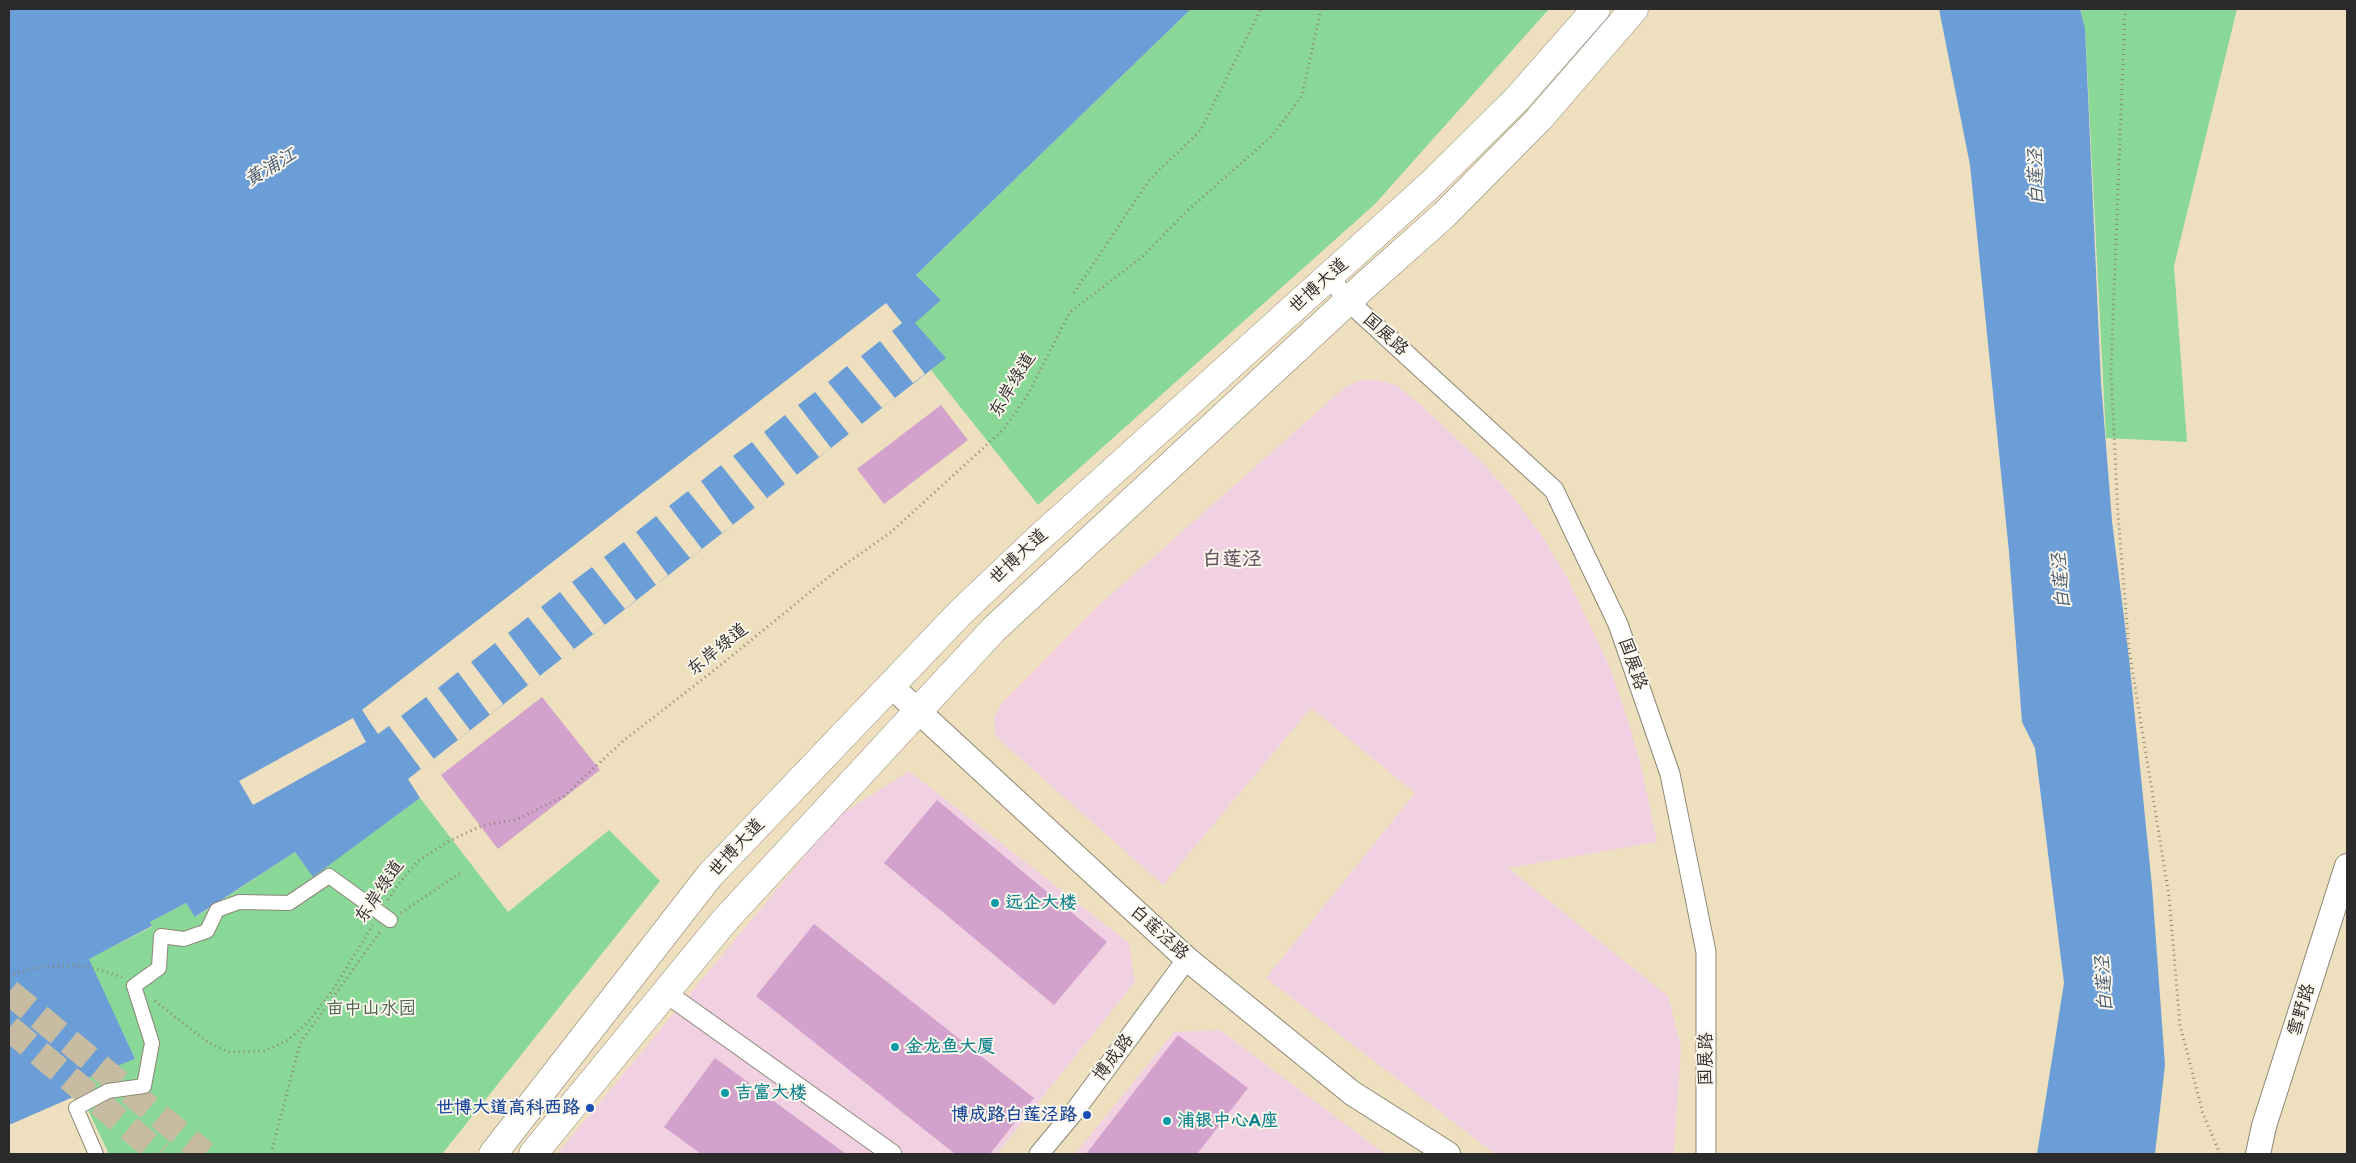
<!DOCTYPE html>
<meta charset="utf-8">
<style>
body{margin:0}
#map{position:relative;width:2356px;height:1163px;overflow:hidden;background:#eee0be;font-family:Itim,sans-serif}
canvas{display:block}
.frame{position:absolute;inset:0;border:10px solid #2b2b2b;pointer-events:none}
</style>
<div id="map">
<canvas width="2356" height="1163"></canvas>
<div class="frame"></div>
</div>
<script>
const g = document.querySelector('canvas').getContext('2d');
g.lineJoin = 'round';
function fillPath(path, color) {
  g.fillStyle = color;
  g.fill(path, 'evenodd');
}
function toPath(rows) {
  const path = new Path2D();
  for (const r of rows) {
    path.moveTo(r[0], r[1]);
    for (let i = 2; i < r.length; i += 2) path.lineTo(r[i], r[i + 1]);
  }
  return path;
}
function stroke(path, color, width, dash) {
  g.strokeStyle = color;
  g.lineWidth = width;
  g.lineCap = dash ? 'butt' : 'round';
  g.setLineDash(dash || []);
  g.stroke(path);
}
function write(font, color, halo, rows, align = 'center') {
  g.font = font + ' Itim,"LXGW WenKai TC",sans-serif';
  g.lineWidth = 4;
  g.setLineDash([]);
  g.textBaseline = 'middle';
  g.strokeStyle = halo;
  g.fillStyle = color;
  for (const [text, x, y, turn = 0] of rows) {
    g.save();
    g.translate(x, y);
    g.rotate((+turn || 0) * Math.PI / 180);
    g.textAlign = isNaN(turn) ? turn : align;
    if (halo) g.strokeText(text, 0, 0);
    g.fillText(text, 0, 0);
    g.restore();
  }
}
fillPath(toPath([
 [1360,380,1378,380,1396,385,1420,404,1485,465,1513,497,1542,536,1567,577,1609,665,1629,723,1643,774,1657,842,1508,868,1668,996,1681,1047,1674,1154,1495,1154,1266,978,1415,793,1311,708,1163,885,995,736,994,717,1002,703,1097,607,1344,388],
 [909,771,1129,943,1135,982,997,1154,557,1154,837,817],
 [1220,1030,1385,1154,1075,1154,1174,1032]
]), '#f1d0e2');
fillPath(toPath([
 [1191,9,1549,9,1375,204,1038,505,931,370,945,357,914,323,941,300,916,275],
 [2080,9,2237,9,2174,266,2187,442,2106,438,2085,28],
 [420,798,508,912,609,830,660,881,442,1154,109,1154,75,1083,135,1059,88,959,152,927,150,922,186,903,196,917,295,852,313,876]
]), '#89d897');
fillPath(toPath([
 [9,9,1191,9,916,275,941,300,915,323,946,358,408,779,420,798,313,877,295,852,195,917,186,903,150,922,152,926,89,959,135,1059,75,1083,80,1094,9,1125],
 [1939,9,2080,9,2085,28,2101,382,2112,521,2129,658,2152,886,2165,1065,2155,1154,2037,1154,2064,983,2035,748,2022,722,2009,552,1970,165]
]), '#6b9ed6');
fillPath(toPath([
 [886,303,902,323,892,331,925,374,913,383,880,341,861,356,895,398,882,408,847,366,828,382,862,424,849,434,815,392,798,405,831,448,819,457,785,415,764,432,797,475,785,484,752,442,733,456,767,498,755,508,721,465,701,481,733,525,722,533,688,491,669,506,702,549,690,558,656,516,636,532,668,575,656,585,624,542,604,557,636,600,625,609,592,567,572,582,605,625,593,634,560,592,541,607,574,649,562,659,528,617,508,633,540,676,528,685,495,643,471,662,503,704,490,715,458,672,438,688,470,730,458,740,426,697,401,716,434,759,421,769,389,726,378,734,362,710],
 [353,718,366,742,253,805,239,781]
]), '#eee0be');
fillPath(toPath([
 [941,405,968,440,884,504,857,469],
 [542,697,600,770,498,849,441,775],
 [937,800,1107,942,1054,1005,884,863],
 [814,924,1034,1098,990,1154,955,1154,756,996],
 [1178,1035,1248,1088,1197,1154,1086,1154],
 [715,1058,846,1154,701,1154,664,1127]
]), '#d3a2cc');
stroke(toPath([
 [9,992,205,1154],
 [9,1028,160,1154]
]), '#c7bca1', 26, [26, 13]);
const pedestrian = toPath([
 [96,1154,76,1108,108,1091,144,1086,152,1043,134,986,159,968,161,936,184,939,207,931,217,910,239,902,289,903,329,876,390,920]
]);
const minor = toPath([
 [1329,276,1348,301,1554,490,1618,624,1670,774,1706,952,1706,1154],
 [666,993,892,1154],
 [1039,1154,1074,1112,1187,959]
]);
const tertiary = toPath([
 [891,686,1187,959,1352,1093,1448,1154],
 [2258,1154,2264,1126,2347,866]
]);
const primary = toPath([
 [493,1154,710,875,961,612,1037,540,1430,185,1516,100,1596,9],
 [533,1154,725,920,994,629,1362,288,1444,215,1539,119,1634,9]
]);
stroke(pedestrian, '#8c8674', 16);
stroke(minor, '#8c8674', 21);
stroke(tertiary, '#8c8674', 26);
stroke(primary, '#8c8674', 29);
stroke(toPath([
 [2125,9,2111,370,2118,515,2129,649,2169,896,2180,1025,2203,1114,2220,1154],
 [1074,293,1150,179,1200,131,1261,9],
 [388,900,397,886,418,861,449,841,481,826,518,819,564,796,623,741,717,668,837,570,890,533,1003,430,1027,396,1070,312,1142,257,1188,210,1271,137,1302,96,1321,9],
 [401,913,463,871],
 [9,976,35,968,73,965,100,970,122,977],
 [155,1001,206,1041,228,1052,264,1051,288,1040,307,1023,332,991,373,925],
 [271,1154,300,1043,380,932]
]), '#8c8674', 3, [1, 4]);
stroke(pedestrian, '#fff', 14);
stroke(minor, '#fff', 19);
stroke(tertiary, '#fff', 24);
stroke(primary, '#fff', 28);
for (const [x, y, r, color] of [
 [995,903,5,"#0f9aa8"],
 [895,1047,5,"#0f9aa8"],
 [725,1093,5,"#0f9aa8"],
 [590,1108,5,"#1a4fb4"],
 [1087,1115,5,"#1a4fb4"],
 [1167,1121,5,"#0f9aa8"]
]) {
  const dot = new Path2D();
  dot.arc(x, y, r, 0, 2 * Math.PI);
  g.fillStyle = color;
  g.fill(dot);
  stroke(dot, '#fbf7ec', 2);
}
write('18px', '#2b2b2b', '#fbf7ec', [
 ["世博大道",1319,286,-42],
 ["国展路",1385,335,42],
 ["东岸绿道",1013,385,-59],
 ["世博大道",1019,557,-43],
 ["东岸绿道",718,650,-39],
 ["国展路",1632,664,71],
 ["世博大道",737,848,-47],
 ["东岸绿道",380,892,-56],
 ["白莲泾路",1159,933,42],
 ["雪野路",2302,1010,-73],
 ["博成路",1114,1058,-53],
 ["国展路",1706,1059,-90]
]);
write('bold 18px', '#0d838f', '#fbf7ec', [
 ["远企大楼",1005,903],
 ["金龙鱼大厦",905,1047],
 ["吉富大楼",735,1093],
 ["浦银中心A座",1177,1121]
], 'left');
write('18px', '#475f4b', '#fbf7ec', [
 ["亩中山水园",371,1009]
]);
write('bold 18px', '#164399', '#fbf7ec', [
 ["世博大道高科西路",580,1108],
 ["博成路白莲泾路",1077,1115]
], 'right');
write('italic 19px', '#45596f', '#fbf7ec', [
 ["黄浦江",271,168,-31],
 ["白莲泾",2037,177,-92],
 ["白莲泾",2062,581,-95],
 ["白莲泾",2105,984,-94]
]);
write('bold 20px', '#665563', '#fbf7ec', [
 ["白莲泾",1232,560]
]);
</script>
